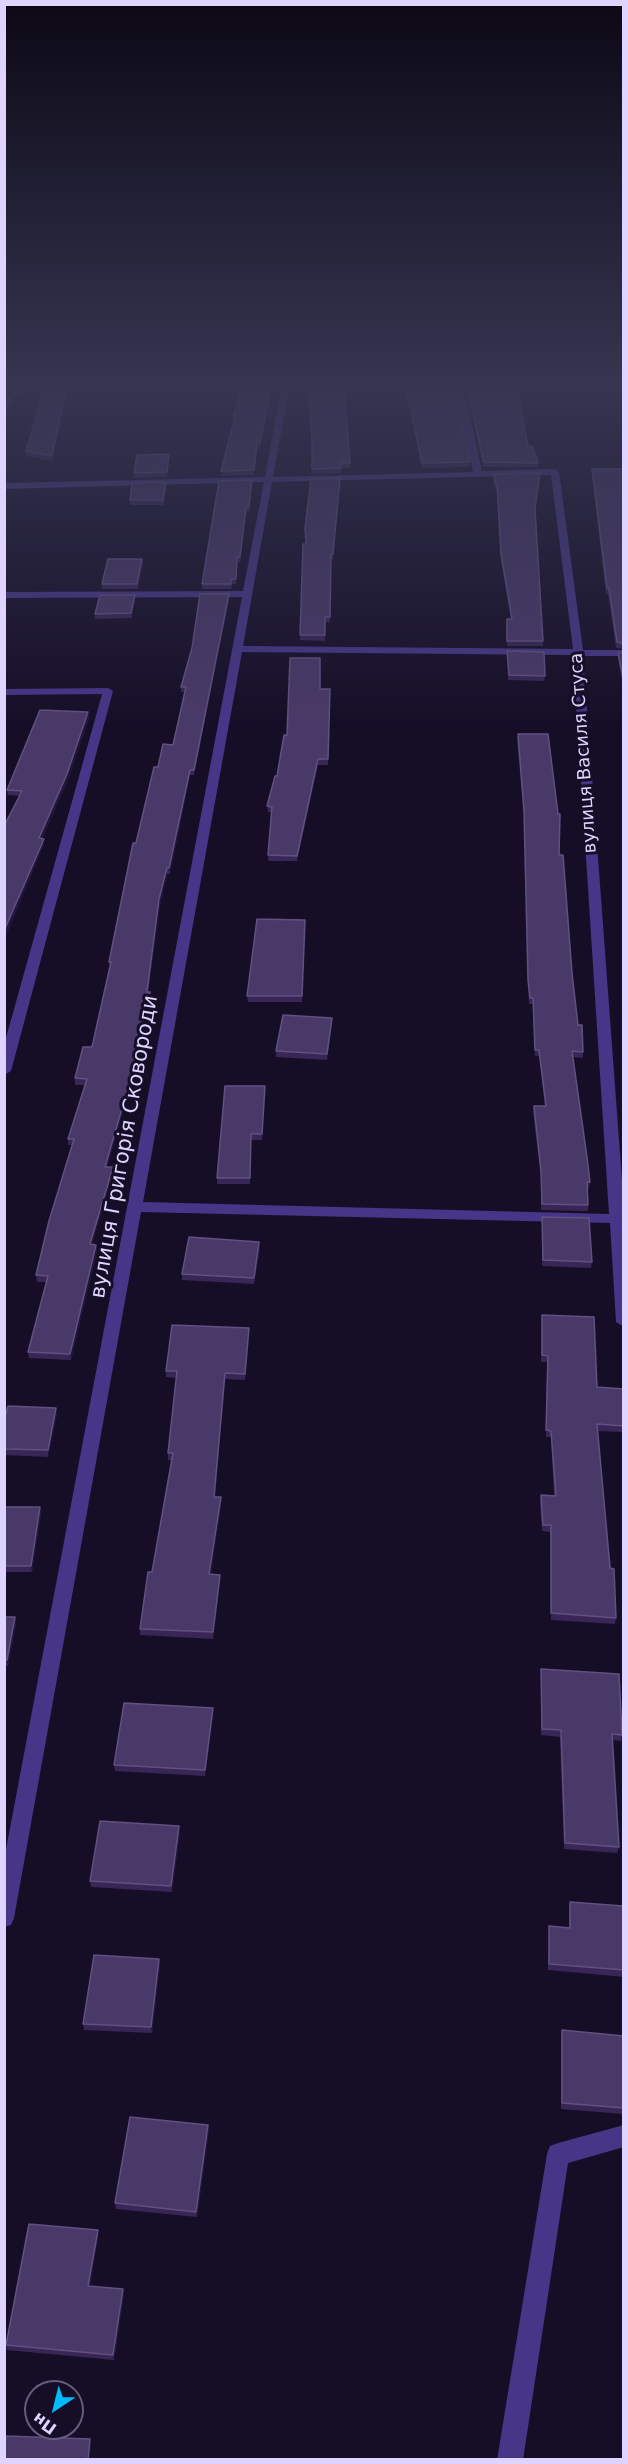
<!DOCTYPE html>
<meta charset="utf-8">
<style>
body{margin:0}
#map{position:relative;width:628px;height:2464px;overflow:hidden;background:#160e27;font-family:"DejaVu Sans",sans-serif}
canvas{display:block}
.frame{position:absolute;inset:0;border:6px solid #dfd3ff;pointer-events:none}
.north{position:absolute;left:24px;top:2380px;width:60px;height:60px;box-sizing:border-box;background:#160e27;border:2px solid #665d7d;border-radius:50%;rotate:215deg;font-size:16px;font-weight:700;line-height:24px;text-align:center;color:#dfd3ff}
.north::after{content:'';display:block;margin:auto;width:21px;height:27px;background:#00bcfe;clip-path:polygon(50% 0,100% 100%,50% 72%,0 100%)}
</style>
<div id="map">
<canvas width="628" height="2464"></canvas>
<div class="frame"></div>
<div class="north">Пн</div>
</div>
<script>
const g = document.querySelector('canvas').getContext('2d');
g.lineJoin = 'round';
function toPath(rows) {
  const path = new Path2D();
  for (const r of rows) {
    path.moveTo(r[0], r[1]);
    for (let i = 2; i < r.length; i += 2) path.lineTo(r[i], r[i + 1]);
  }
  return path;
}
function fillPath(path, color) {
  g.fillStyle = color;
  g.fill(path, 'evenodd');
}
function stroke(path, color, width, dash) {
  g.strokeStyle = color;
  g.lineWidth = width;
  g.lineCap = dash ? 'butt' : 'round';
  g.setLineDash(dash || []);
  g.stroke(path);
}
function write(font, color, halo, rows, align = 'center') {
  g.font = font + ' "DejaVu Sans",sans-serif';
  g.lineWidth = 6;
  g.setLineDash([]);
  g.textBaseline = 'middle';
  g.strokeStyle = halo;
  g.fillStyle = color;
  for (const [text, x, y, turn = 0] of rows) {
    g.save();
    g.translate(x, y);
    g.rotate((+turn || 0) * Math.PI / 180);
    g.textAlign = isNaN(turn) ? turn : align;
    if (halo) g.strokeText(text, 0, 0);
    g.fillText(text, 0, 0);
    g.restore();
  }
}
fillPath(toPath([
 [16,384,24,384,4,415,4,405,16,384],
 [282,384,290,384,273,477,473,472,455,384,463,384,482,471,555,469,559,472,583,650,624,650,624,656,583,656,624,1207,624,1327,616,1322,610,1223,141,1212,14,1918,11,1925,4,1927,4,1860,242,597,4,598,4,592,243,591,264,482,4,489,4,483,265,477,282,384],
 [551,475,573,649,243,646,272,482,551,475],
 [242,652,573,655,609,1214,143,1202,242,652],
 [108,688,113,691,11,1071,4,1075,4,1045,102,694,4,695,4,689,108,688],
 [624,2125,624,2147,568,2163,523,2460,497,2460,547,2154,550,2146,558,2143,624,2125]
]), '#463688');
fillPath(toPath([
 [46,384,68,384,52,461,26,456,26,451],
 [243,384,273,384,260,447,257,447,254,475,221,476,221,471,234,421,233,421,233,416],
 [405,384,470,462,470,467,422,468],
 [467,388,528,446,538,463,538,467,483,467,467,393],
 [312,442,350,463,350,468,341,468,341,473,312,474],
 [169,454,167,477,134,478,134,473],
 [592,469,624,469,624,649,616,648,608,594,606,594,592,474],
 [494,474,535,511,543,646,507,646,506,624,511,619,501,559,497,489,495,489],
 [340,478,333,559,331,559,330,622,325,622,325,641,300,640,303,544,305,544],
 [166,482,164,505,130,505,130,500],
 [252,485,249,512,246,512,240,562,237,562,236,584,232,584,231,589,202,589,202,584],
 [142,559,143,564,138,589,102,589,102,584],
 [135,595,135,600,132,618,95,619,95,614],
 [229,599,194,775,190,775,170,874,167,874,160,905,148,992,150,998,143,1032,130,1087,107,1167,113,1167,113,1173,92,1244,96,1245,97,1251,71,1360,29,1358,28,1352,47,1282,37,1282,36,1275,72,1145,68,1145,68,1139,85,1085,75,1085,75,1078,92,1047,110,968,109,962,136,843,158,767,173,745,184,692,181,692,181,687],
 [507,651,545,676,544,681,508,680],
 [624,652,624,692,618,658,618,653],
 [320,689,330,689,328,765,318,765,297,861,268,861,271,812,268,812,267,806,277,776,287,735],
 [88,712,89,718,68,780,42,839,44,844,5,938,19,796,8,795,7,790],
 [518,734,559,855,578,1025,583,1052,583,1058,573,1057,590,1182,589,1188,587,1188,588,1205,588,1211,541,1210,541,1177,533,1112,534,1106,545,1106,539,1056,535,1056,533,1004,529,1004,528,986,524,816,517,739],
 [305,920,302,1002,248,1002,247,996],
 [332,1024,327,1060,276,1057,276,1051],
 [265,1086,262,1140,251,1140,250,1184,217,1184,217,1178],
 [542,1217,592,1262,591,1268,542,1266],
 [259,1242,260,1248,254,1284,182,1280,182,1274],
 [542,1315,597,1387,624,1389,623,1432,597,1431,616,1618,615,1624,551,1620,550,1532,542,1531,540,1502,541,1495,554,1496,551,1437,546,1437,547,1362,541,1362],
 [249,1328,245,1380,225,1379,215,1497,221,1504,211,1574,220,1575,220,1581,213,1639,140,1635,140,1629,152,1572,172,1460,168,1460,168,1453,177,1378,166,1377,166,1371],
 [57,1414,48,1457,4,1455,4,1421],
 [4,1507,41,1513,32,1572,4,1572],
 [4,1617,15,1617,16,1624,8,1666,4,1666],
 [541,1669,622,1735,621,1741,612,1740,619,1847,617,1853,564,1849,560,1737,541,1735],
 [213,1715,205,1776,115,1771,114,1765],
 [180,1832,172,1892,91,1887,90,1881],
 [570,1902,624,1922,624,1977,548,1970,549,1926,569,1928,569,1908],
 [160,1965,152,2033,84,2030,83,2024],
 [562,2030,624,2036,624,2114,561,2109,561,2036],
 [208,2125,209,2130,197,2217,116,2209,115,2203],
 [98,2230,98,2235,90,2286,123,2289,124,2294,114,2360,7,2350,6,2345]
]), '#372656');
fillPath(toPath([
 [67,384,68,384,52,461,52,456],
 [272,384,273,384,260,447,260,442],
 [142,559,143,564,138,589,137,584],
 [229,594,229,599,194,775,194,770],
 [135,595,135,600,132,618,131,613],
 [88,712,89,718,68,780,40,844,39,838],
 [318,759,318,765,297,861,297,856],
 [190,770,190,775,170,874,169,868],
 [44,839,44,844,5,938,4,931],
 [167,868,167,874,160,905,147,998,147,992,159,899],
 [150,992,150,998,143,1032,130,1087,105,1173,105,1167],
 [332,1018,332,1024,327,1060,327,1054],
 [113,1167,113,1173,90,1251,90,1244],
 [259,1242,260,1248,254,1284,254,1278],
 [96,1245,97,1251,71,1360,70,1354],
 [249,1328,249,1335,245,1380,245,1374],
 [225,1373,225,1379,214,1503,214,1497],
 [56,1408,57,1414,48,1457,48,1450],
 [221,1497,221,1504,210,1581,209,1574],
 [40,1507,41,1513,32,1572,31,1566],
 [220,1575,220,1581,213,1639,213,1632],
 [15,1617,16,1624,8,1666,7,1660],
 [213,1708,213,1715,205,1776,205,1770],
 [179,1826,180,1832,172,1892,171,1886],
 [159,1959,160,1965,152,2033,151,2027],
 [208,2125,209,2130,197,2217,196,2212],
 [98,2230,98,2235,89,2291,88,2286],
 [123,2289,124,2294,114,2360,113,2355],
 [90,2439,91,2444,89,2460,88,2460]
]), '#22153b');
const building = toPath([
 [46,384,67,384,52,456,26,451,46,384],
 [243,384,272,384,260,442,257,442,254,470,221,471,235,416,233,416,243,384],
 [308,384,344,384,350,463,341,463,341,468,312,469,312,437,308,384],
 [405,384,443,384,444,388,455,388,470,462,422,463,405,384],
 [467,388,517,388,528,446,532,446,538,463,484,462,467,388],
 [169,454,167,472,134,473,137,455,169,454],
 [592,469,624,469,624,644,617,642,609,588,607,588,592,469],
 [540,473,535,509,543,641,507,641,507,619,512,619,501,554,497,484,495,484,494,474,540,473],
 [340,478,333,554,331,554,330,617,325,617,325,635,300,635,303,544,306,544,305,528,311,479,340,478],
 [252,480,249,507,246,507,240,557,237,557,236,579,231,579,231,584,202,584,219,481,252,480],
 [166,482,163,500,130,500,132,483,166,482],
 [108,559,142,559,137,584,102,584,108,559],
 [200,594,229,594,194,770,190,770,169,868,167,868,159,899,147,992,150,992,143,1026,130,1081,105,1167,113,1167,90,1244,96,1245,70,1354,28,1352,48,1276,36,1275,49,1221,74,1139,68,1139,87,1079,75,1078,83,1047,92,1047,111,962,109,962,133,843,136,843,154,767,158,767,163,744,173,745,186,687,181,687,192,648,200,594],
 [100,595,135,595,131,613,95,614,100,595],
 [507,651,544,652,545,676,509,675,507,651],
 [624,652,624,682,618,653,624,652],
 [290,658,320,658,320,689,330,689,328,759,318,759,297,856,268,855,272,807,267,806,275,776,277,776,284,735,287,735,290,658],
 [40,710,88,712,67,774,39,838,44,839,4,931,4,826,22,791,7,790,40,710],
 [518,734,548,734,558,814,560,814,559,855,563,855,572,973,578,1025,582,1025,583,1052,572,1051,587,1157,590,1182,587,1182,588,1205,542,1204,541,1171,534,1106,546,1106,539,1050,535,1050,533,998,530,998,528,980,524,811,518,734],
 [257,919,305,920,302,996,247,996,257,919],
 [283,1015,332,1018,327,1054,276,1051,283,1015],
 [225,1086,265,1086,262,1134,251,1134,250,1178,217,1178,225,1086],
 [542,1217,589,1218,592,1262,543,1260,542,1217],
 [189,1237,259,1242,254,1278,182,1274,189,1237],
 [542,1315,594,1317,597,1387,624,1389,624,1426,597,1424,610,1568,614,1569,616,1618,551,1613,551,1525,543,1525,541,1495,556,1496,551,1431,546,1430,548,1356,542,1355,542,1315],
 [172,1325,249,1328,245,1374,225,1373,214,1497,221,1497,209,1574,220,1575,213,1632,140,1629,148,1572,152,1572,173,1453,168,1453,177,1371,166,1371,172,1325],
 [8,1406,56,1408,48,1450,4,1449,4,1421,8,1406],
 [4,1507,40,1507,31,1566,4,1566,4,1507],
 [4,1617,15,1617,7,1660,4,1659,4,1617],
 [541,1669,619,1674,622,1735,612,1734,619,1847,565,1843,561,1730,542,1729,541,1669],
 [124,1703,213,1708,205,1770,114,1765,124,1703],
 [100,1821,179,1826,171,1886,90,1881,100,1821],
 [570,1902,623,1906,624,1970,549,1964,549,1926,570,1928,570,1902],
 [94,1955,159,1959,151,2027,83,2024,94,1955],
 [562,2030,624,2036,624,2108,562,2103,562,2030],
 [130,2117,208,2125,196,2212,115,2203,130,2117],
 [29,2224,98,2230,88,2286,123,2289,113,2355,6,2345,29,2224],
 [6,2436,90,2439,88,2460,4,2460,6,2436]
]);
fillPath(building, '#493968');
stroke(building, '#605180', 1.5);
const sky = g.createLinearGradient(0, 0, 0, 729);
sky.addColorStop(0, '#0c0815');
sky.addColorStop(0.53, '#363652');
sky.addColorStop(1, '#36365200');
g.fillStyle = sky;
g.fillRect(0, 0, 628, 729);
write('18px', '#dfd3ff', '#160e27', [
 ["вулиця Василя Стуса",584,753,-94]
]);
write('21px', '#dfd3ff', '#160e27', [
 ["вулиця Григорія Сковороди",125,1147,-80]
]);
</script>
